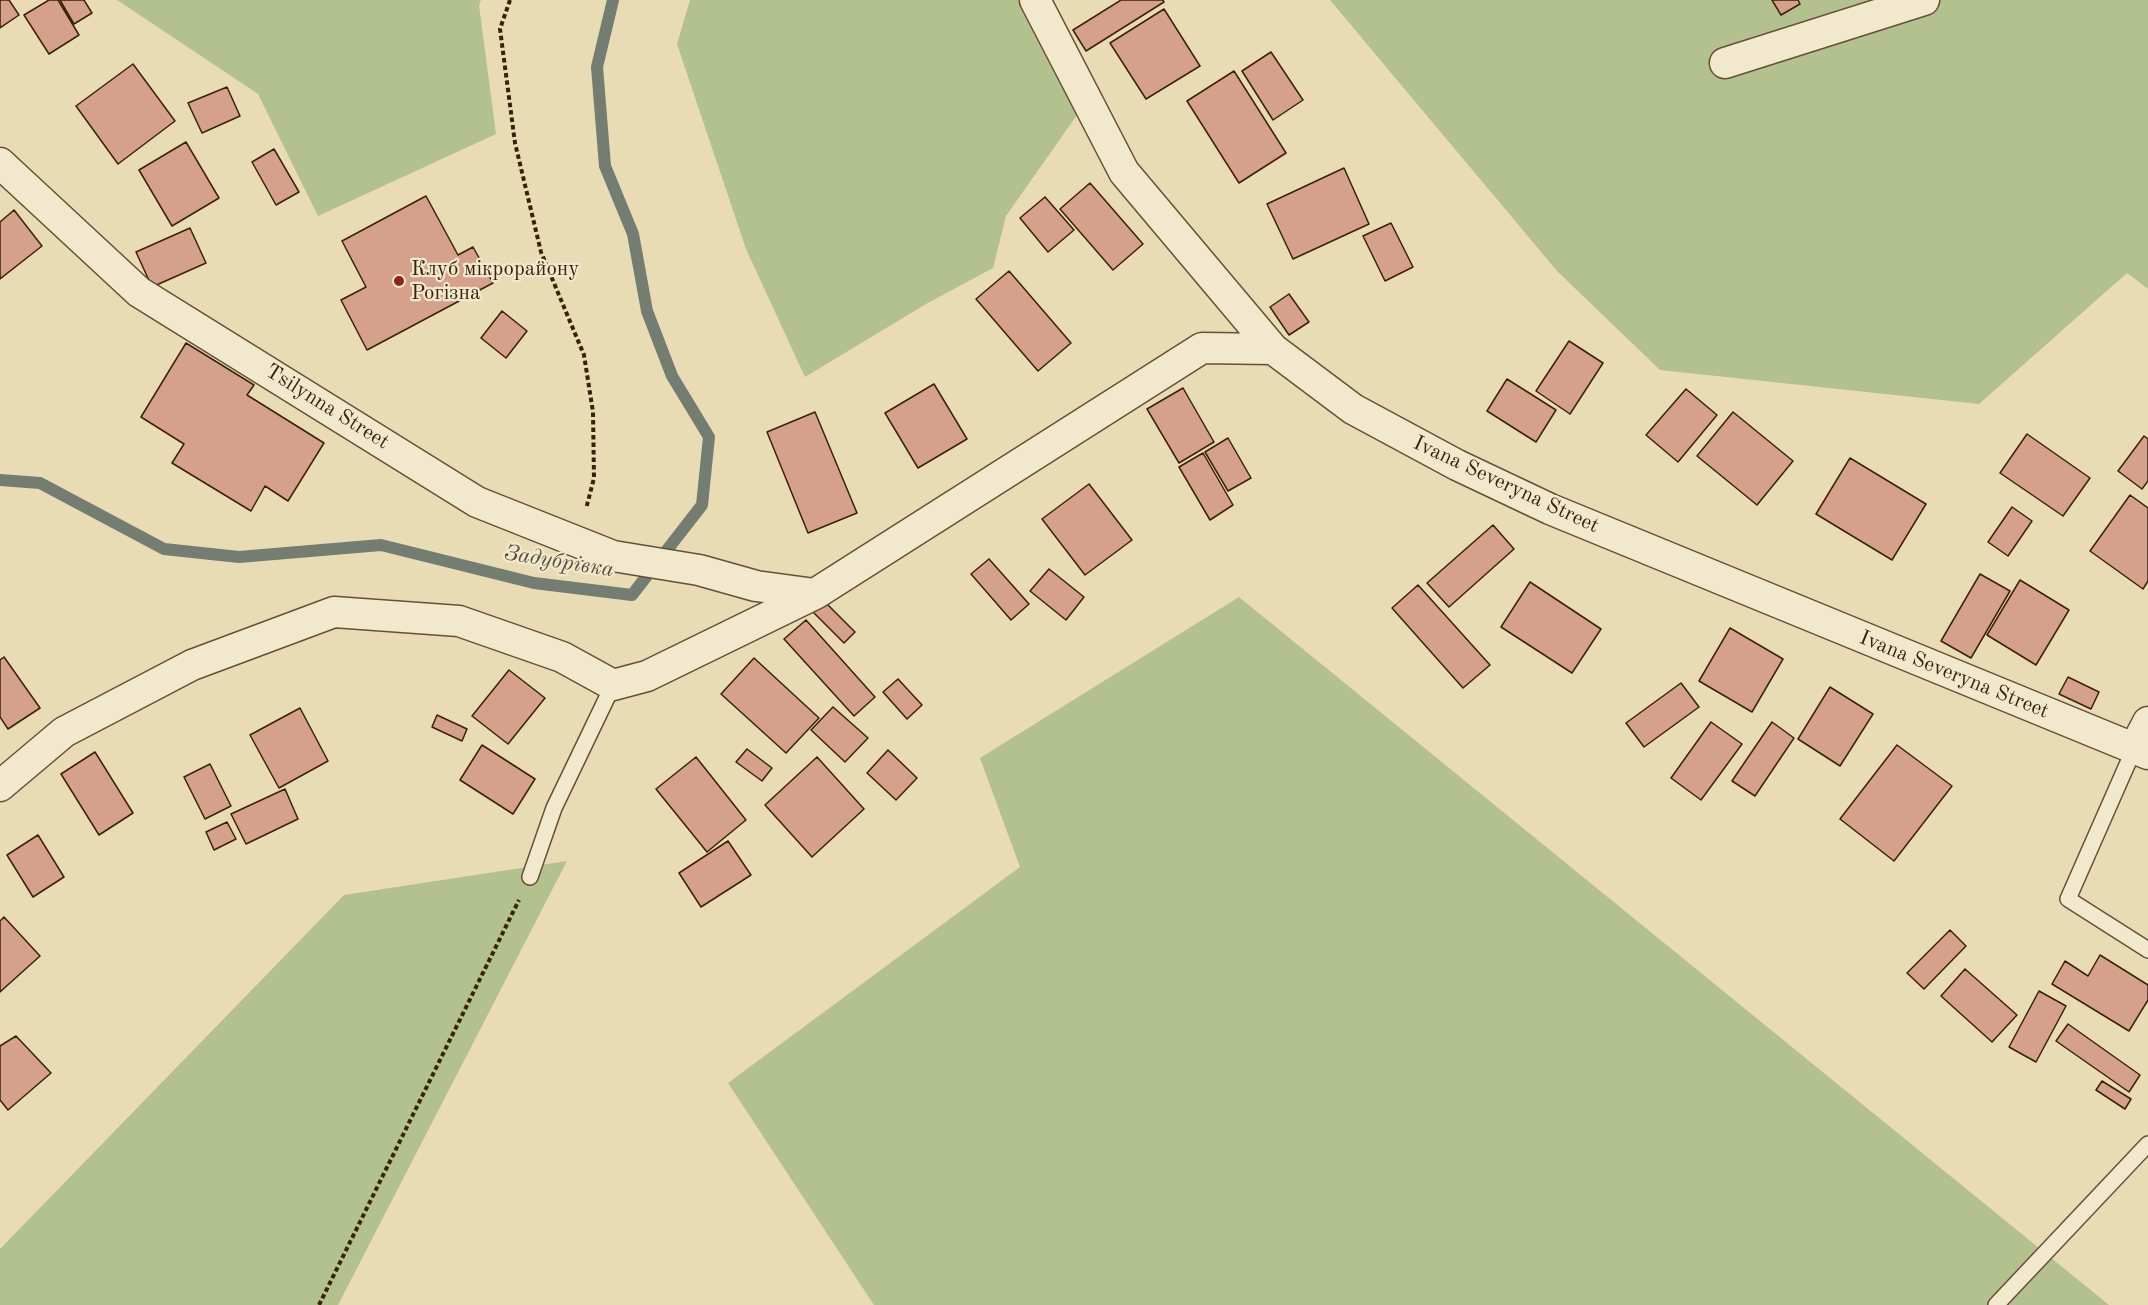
<!DOCTYPE html>
<meta charset="utf-8">
<style>
body{margin:0}
canvas{display:block;background:#e9dbb3}
</style>
<canvas width="2148" height="1305"></canvas>
<script>
const g = document.querySelector('canvas').getContext('2d');
g.lineJoin = 'round';
function fillPath(path, color) {
  g.fillStyle = color;
  g.fill(path, 'evenodd');
}
function toPath(rows) {
  const path = new Path2D();
  for (const r of rows) {
    path.moveTo(r[0], r[1]);
    for (let i = 2; i < r.length; i += 2) path.lineTo(r[i], r[i + 1]);
  }
  return path;
}
function stroke(path, color, width, dash) {
  g.strokeStyle = color;
  g.lineWidth = width;
  g.lineCap = dash ? 'butt' : 'round';
  g.setLineDash(dash || []);
  g.stroke(path);
}
function write(font, color, halo, rows, align = 'center') {
  g.font = font + ' "Old Standard TT",serif';
  g.lineWidth = 4.5;
  g.setLineDash([]);
  g.textBaseline = 'middle';
  g.strokeStyle = halo;
  g.fillStyle = color;
  for (const [text, x, y, turn = 0] of rows) {
    g.save();
    g.translate(x, y);
    g.rotate((+turn || 0) * Math.PI / 180);
    g.textAlign = isNaN(turn) ? turn : align;
    if (halo) g.strokeText(text, 0, 0);
    g.fillText(text, 0, 0);
    g.restore();
  }
}
fillPath(toPath([
 [117,0,481,0,479,5,496,134,318,216,258,94],
 [690,0,1018,0,1079,112,1006,216,993,268,926,304,805,377,746,249,677,44],
 [1330,0,2148,0,2148,289,2127,273,1979,404,1660,370,1557,271],
 [1239,597,2109,1305,874,1305,728,1083,1020,867,980,758],
 [567,861,338,1305,0,1305,0,1249,344,895]
]), '#b3c18f');
stroke(toPath([
 [0,480,40,483,164,549,239,557,381,545,534,583,632,595,702,505,709,437,672,376,647,311,633,234,605,166,597,67,613,0]
]), '#737d71', 12);
const building = toPath([
 [0,0,9,0,19,15,0,28,0,0],
 [49,0,58,0,79,35,49,54,24,15,49,0],
 [60,0,84,0,92,13,74,24,60,0],
 [1121,0,1163,0,1164,2,1086,51,1073,30,1121,0],
 [1772,0,1798,0,1800,4,1781,15,1772,0],
 [1164,9,1200,66,1146,99,1110,43,1164,9],
 [1271,52,1303,100,1273,120,1242,71,1271,52],
 [133,64,175,121,118,164,76,106,133,64],
 [1234,71,1286,153,1239,183,1187,101,1234,71],
 [227,87,240,116,202,133,188,103,227,87],
 [186,142,219,198,172,226,139,170,186,142],
 [274,149,299,192,276,205,252,162,274,149],
 [1344,168,1369,224,1293,259,1267,204,1344,168],
 [1090,183,1143,244,1113,270,1060,209,1090,183],
 [426,196,458,255,473,247,493,283,367,350,341,300,366,287,342,241,426,196],
 [1045,197,1074,230,1048,252,1020,218,1045,197],
 [14,210,42,246,0,279,0,222,14,210],
 [1391,223,1413,267,1385,281,1363,236,1391,223],
 [190,228,206,263,152,287,136,252,190,228],
 [1009,271,1071,343,1038,371,976,299,1009,271],
 [1289,294,1309,322,1289,335,1270,307,1289,294],
 [502,311,527,331,506,358,481,338,502,311],
 [1569,341,1603,363,1570,414,1536,391,1569,341],
 [186,343,254,385,247,395,324,443,288,501,265,486,251,511,172,463,184,444,141,417,186,343],
 [1507,379,1556,410,1536,442,1487,411,1507,379],
 [934,384,967,439,918,468,885,413,934,384],
 [1183,388,1214,442,1179,463,1147,409,1183,388],
 [1686,389,1717,415,1678,462,1646,435,1686,389],
 [815,412,857,513,808,533,767,432,815,412],
 [1733,412,1793,461,1757,505,1697,456,1733,412],
 [2027,434,2090,478,2063,516,2000,473,2027,434],
 [2144,436,2148,439,2148,481,2142,489,2118,471,2144,436],
 [1228,438,1251,478,1228,491,1205,452,1228,438],
 [1203,453,1233,505,1210,520,1179,467,1203,453],
 [1850,458,1926,504,1892,560,1816,514,1850,458],
 [1089,484,1132,540,1085,575,1042,519,1089,484],
 [2130,495,2148,508,2148,581,2143,589,2090,551,2130,495],
 [2012,507,2032,521,2008,556,1988,542,2012,507],
 [1493,525,1514,549,1449,607,1427,583,1493,525],
 [989,559,1029,604,1011,620,971,574,989,559],
 [1049,569,1084,597,1066,620,1030,591,1049,569],
 [1980,574,2010,591,1971,658,1941,641,1980,574],
 [2020,580,2069,610,2036,665,1987,635,2020,580],
 [1530,582,1601,629,1572,673,1501,627,1530,582],
 [1418,585,1490,665,1463,688,1392,608,1418,585],
 [822,599,855,632,844,643,811,610,822,599],
 [806,620,875,697,854,716,784,639,806,620],
 [1730,628,1783,659,1752,712,1699,681,1730,628],
 [4,657,40,708,8,729,0,717,0,660,4,657],
 [754,658,819,718,786,753,721,694,754,658],
 [509,670,545,698,508,744,472,716,509,670],
 [2068,677,2099,692,2091,709,2059,694,2068,677],
 [898,679,922,705,907,719,883,692,898,679],
 [1681,683,1699,707,1644,747,1626,723,1681,683],
 [1830,687,1873,714,1840,766,1798,739,1830,687],
 [833,707,868,738,845,762,811,730,833,707],
 [300,708,328,761,279,788,250,735,300,708],
 [437,715,467,729,462,741,432,727,437,715],
 [1711,722,1742,744,1701,800,1671,778,1711,722],
 [1772,722,1794,738,1755,796,1732,781,1772,722],
 [482,745,535,779,513,814,460,780,482,745],
 [1897,745,1952,786,1894,861,1840,819,1897,745],
 [747,749,772,768,762,781,736,762,747,749],
 [888,750,917,778,896,800,867,773,888,750],
 [95,752,133,813,99,835,61,774,95,752],
 [696,757,746,820,707,852,656,789,696,757],
 [817,757,864,809,812,857,765,805,817,757],
 [210,764,231,806,205,819,184,777,210,764],
 [285,789,298,819,246,844,231,814,285,789],
 [227,822,236,839,214,850,206,832,227,822],
 [38,835,64,877,33,897,7,855,38,835],
 [728,841,751,875,701,907,679,873,728,841],
 [4,917,40,956,0,992,0,921,4,917],
 [1950,930,1966,946,1924,989,1907,973,1950,930],
 [2100,955,2148,985,2148,1000,2129,1031,2052,984,2065,961,2088,976,2100,955],
 [1965,969,2017,1015,1992,1042,1941,996,1965,969],
 [2039,991,2066,1006,2036,1062,2009,1047,2039,991],
 [2068,1024,2140,1075,2129,1092,2056,1041,2068,1024],
 [16,1036,51,1073,8,1110,0,1100,0,1046,16,1036],
 [2102,1081,2131,1099,2125,1109,2096,1090,2102,1081]
]);
fillPath(building, '#d5a08c');
stroke(building, '#39220b', 1.5);
const lane = toPath([
 [2134,749,2068,899,2148,950],
 [530,877,554,808,613,685],
 [1996,1305,2148,1144]
]);
const street = toPath([
 [1035,0,1124,172,1273,349,1353,409,1457,465,1550,509,2148,754],
 [1725,63,1924,0],
 [0,163,139,292,477,502,613,556,699,570,756,586,815,594,1202,348,1273,349],
 [2134,749,2148,722],
 [0,786,64,732,192,665,334,612,459,621,562,657,613,685,647,676,815,594]
]);
stroke(lane, '#655035', 18);
stroke(street, '#655035', 33);
stroke(toPath([
 [510,0,500,29,515,143,541,252,584,355,593,412,594,478,586,509],
 [319,1305,519,900]
]), '#39220b', 4, [4.5, 3]);
stroke(lane, '#f1e8ce', 15);
stroke(street, '#f1e8ce', 30);
for (const [x, y, r, color] of [
 [399,281,6,"#8f2418"]
]) {
  const dot = new Path2D();
  dot.arc(x, y, r, 0, 2 * Math.PI);
  g.fillStyle = color;
  g.fill(dot);
  stroke(dot, '#f1e8ce', 2);
}
write('21px', '#39220b', '#f1e8ce', [
 ["Клуб мікрорайону",411,269],
 ["Рогізна",411,293]
], 'left');
write('21px', '#39220b', '#f1e8ce', [
 ["Tsilynna Street",327,407,32],
 ["Ivana Severyna Street",1506,485,25],
 ["Ivana Severyna Street",1954,675,22]
]);
write('italic 22px', '#564f3e', '#f1e8ce', [
 ["Задубрівка",559,562,9]
]);
</script>
